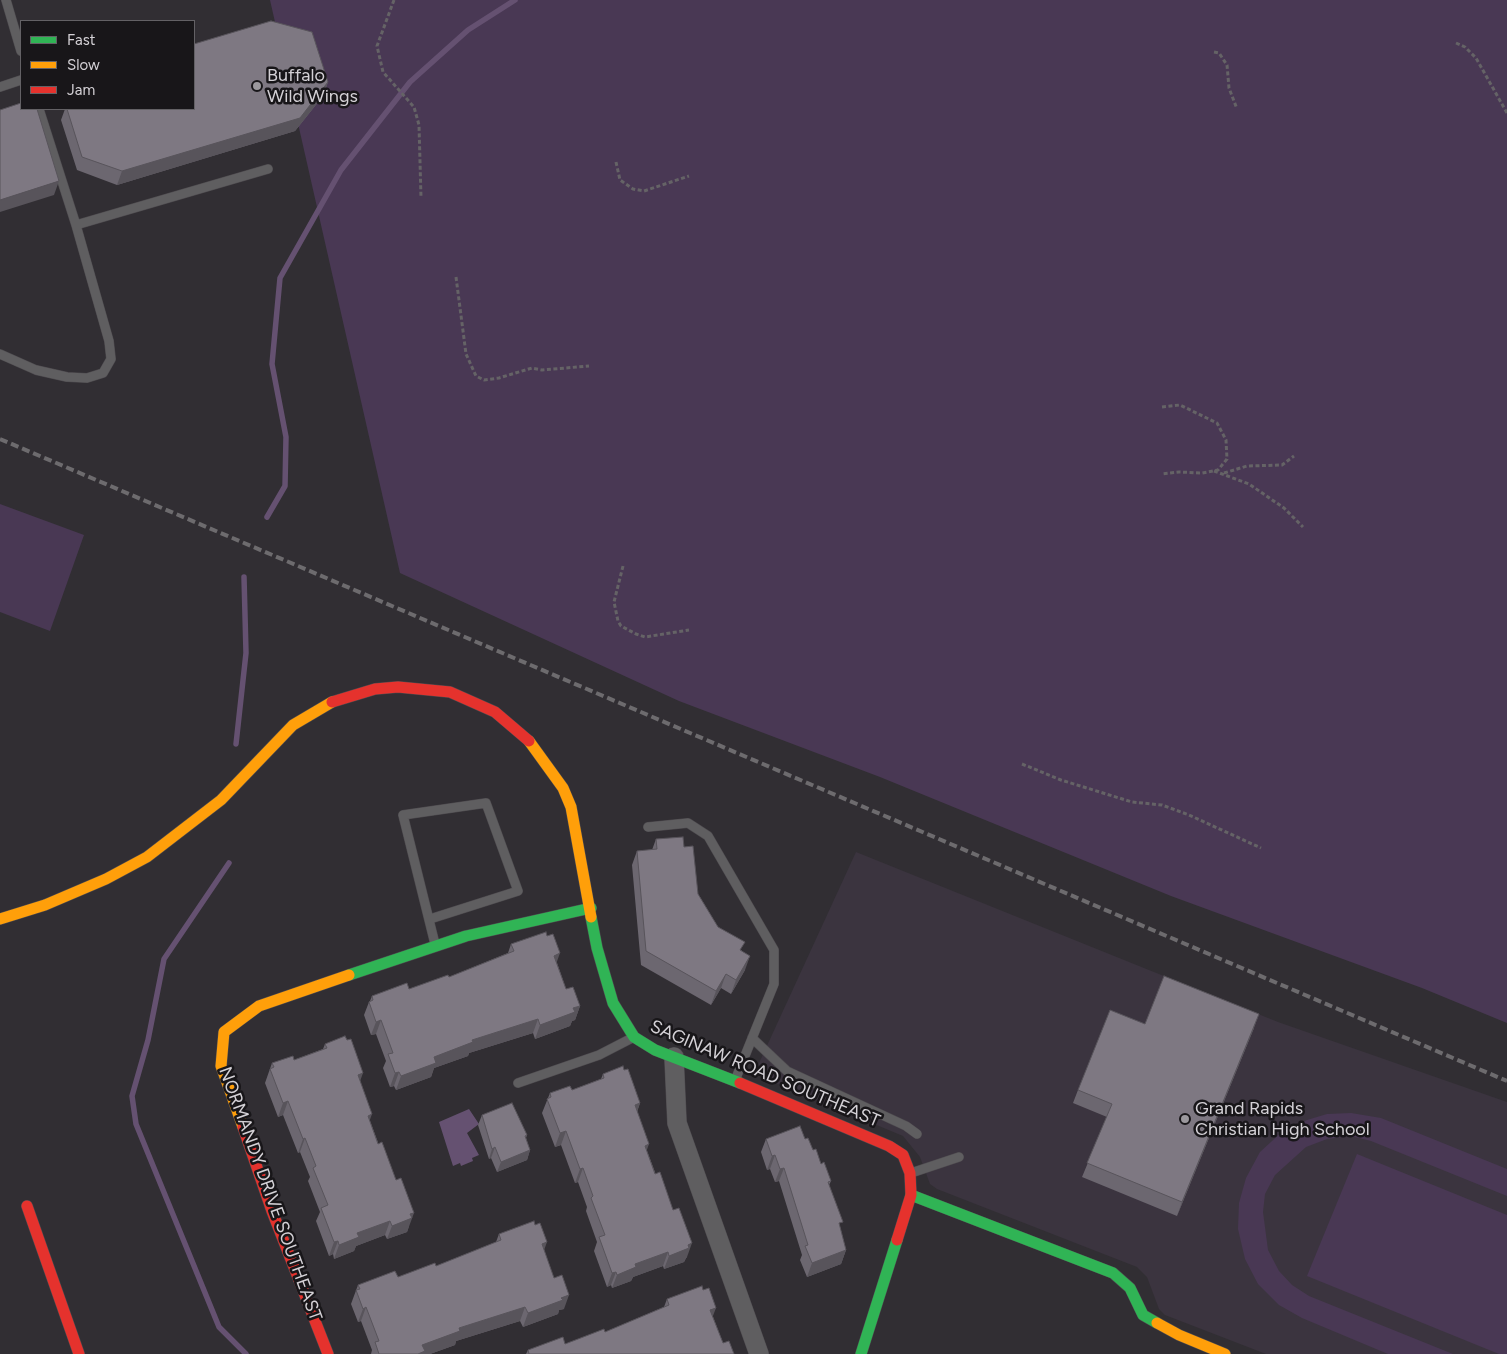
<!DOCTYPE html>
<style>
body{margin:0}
#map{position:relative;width:1507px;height:1354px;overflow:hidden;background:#312e33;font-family:Figtree,sans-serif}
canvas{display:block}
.legend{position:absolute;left:20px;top:20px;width:175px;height:90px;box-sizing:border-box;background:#181619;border:1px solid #636165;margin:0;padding:6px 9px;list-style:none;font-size:15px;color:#d4d1d6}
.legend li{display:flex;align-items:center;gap:10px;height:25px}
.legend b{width:25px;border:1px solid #636165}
</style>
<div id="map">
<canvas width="1507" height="1354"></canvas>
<ul class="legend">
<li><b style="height:6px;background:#30b455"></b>Fast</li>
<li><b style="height:6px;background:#ff9f0a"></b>Slow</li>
<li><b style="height:6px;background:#e5322d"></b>Jam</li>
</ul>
</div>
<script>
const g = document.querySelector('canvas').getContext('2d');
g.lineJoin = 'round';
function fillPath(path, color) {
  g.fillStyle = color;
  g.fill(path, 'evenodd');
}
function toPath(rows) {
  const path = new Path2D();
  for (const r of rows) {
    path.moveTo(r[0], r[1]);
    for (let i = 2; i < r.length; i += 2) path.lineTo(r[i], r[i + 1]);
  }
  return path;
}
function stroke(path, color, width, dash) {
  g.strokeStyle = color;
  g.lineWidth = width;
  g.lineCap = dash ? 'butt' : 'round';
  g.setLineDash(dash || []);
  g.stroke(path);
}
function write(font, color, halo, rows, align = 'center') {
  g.font = font + ' Figtree,sans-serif';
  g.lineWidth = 5;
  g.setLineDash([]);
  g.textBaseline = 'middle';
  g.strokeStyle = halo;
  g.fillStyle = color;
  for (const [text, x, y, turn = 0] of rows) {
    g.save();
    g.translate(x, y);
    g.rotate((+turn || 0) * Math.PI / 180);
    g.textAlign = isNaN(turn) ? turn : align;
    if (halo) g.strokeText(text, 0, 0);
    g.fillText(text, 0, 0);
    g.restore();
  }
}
fillPath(toPath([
 [856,852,1278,1022,1507,1102,1507,1354,1266,1354,1165,1315,1159,1309,1147,1277,1137,1267,937,1189,930,1184,920,1157,903,1136,754,1074]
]), '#3b343f');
fillPath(toPath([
 [270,0,1507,0,1507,1023,1422,988,1171,896,880,777,679,701,400,573],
 [0,504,84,535,50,631,0,612],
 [1351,1113,1381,1118,1507,1169,1507,1196,1371,1141,1351,1136,1327,1139,1306,1147,1275,1175,1265,1194,1263,1212,1268,1250,1279,1271,1292,1285,1309,1296,1453,1354,1388,1354,1302,1318,1279,1305,1258,1284,1245,1259,1238,1229,1239,1203,1246,1178,1260,1152,1283,1131,1307,1120,1327,1114],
 [1357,1154,1507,1215,1507,1354,1499,1354,1307,1276]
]), '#493854');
fillPath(toPath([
 [469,1109,479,1124,467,1133,479,1155,472,1158,473,1161,461,1166,460,1163,453,1166,439,1122]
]), '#655171');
stroke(toPath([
 [267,517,285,486,286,437,272,364,280,278,341,170,410,82,468,30,515,0],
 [236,744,246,653,244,577],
 [229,863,164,959,148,1040,132,1096,136,1124,219,1327,246,1354]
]), '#655171', 5.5);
const lane = toPath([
 [6,0,21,51],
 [0,87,21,80],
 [76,225,268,169],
 [0,354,36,370,67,377,87,378,103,373,111,359,109,341,76,225,39,109],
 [648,827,688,823,708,836,774,950,774,984,736,1078],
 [430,919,518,891,486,803,403,815,435,944],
 [752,1038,787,1071,906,1126,917,1134],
 [518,1083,599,1055,632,1038],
 [911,1173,959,1157]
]);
const street = toPath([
 [674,1057,677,1123,759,1354]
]);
const fast = toPath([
 [591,917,597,948,613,1003,634,1037,655,1050,740,1083],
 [349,975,466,936,591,908],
 [911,1195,1113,1273,1130,1288,1143,1315,1157,1323],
 [861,1354,897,1240]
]);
const slow = toPath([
 [529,741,563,788,571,807,591,917],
 [0,919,45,905,106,879,147,857,221,800,293,725,332,702],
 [243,1127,221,1066,224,1032,259,1006,349,975],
 [1157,1323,1179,1335,1225,1354]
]);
const jam = toPath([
 [332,702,375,689,398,687,450,692,495,712,529,741],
 [740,1083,889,1146,903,1155,910,1173,911,1195,897,1240],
 [243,1127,272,1211,328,1354],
 [27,1206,79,1354]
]);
stroke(lane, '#4e4b4f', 10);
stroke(street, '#4e4b4f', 20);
stroke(fast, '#4e4b4f', 12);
stroke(slow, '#4e4b4f', 12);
stroke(jam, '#4e4b4f', 12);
stroke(toPath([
 [394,0,377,46,383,72,414,107,419,125,421,198],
 [1456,43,1465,47,1476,58,1507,113],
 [1214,52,1219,53,1227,65,1229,88,1237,109],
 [616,162,620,180,633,189,644,191,689,176],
 [456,277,466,354,476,376,484,380,499,378,532,368,542,370,589,366],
 [1162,407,1180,405,1217,423,1226,440,1227,459,1218,470,1202,473,1179,472,1162,474],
 [1214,471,1249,484,1284,508,1303,527],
 [1224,473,1247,466,1282,465,1294,456],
 [623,566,614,602,618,621,621,626,636,634,645,637,689,630],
 [1022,764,1061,780,1132,802,1162,805,1189,815,1261,848]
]), '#656366', 3, [4, 2.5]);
stroke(lane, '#5f5e60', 9);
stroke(street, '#5f5e60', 19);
stroke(fast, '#30b455', 11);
stroke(slow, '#ff9f0a', 11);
stroke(jam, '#e5322d', 11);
stroke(toPath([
 [0,439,1507,1081]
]), '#6d6b6e', 4, [8, 4]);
fillPath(toPath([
 [328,82,323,96,295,131,117,185,77,170,61,120,65,109,194,109],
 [656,839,684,847,698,894,718,927,742,951,745,970,731,994,721,988,711,1005,641,965,632,865,637,851,652,850],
 [511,944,557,963,566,989,580,1006,575,1020,572,1021,570,1026,535,1039,533,1033,469,1053,468,1056,434,1068,431,1077,396,1090,394,1086,390,1087,383,1068,386,1061,376,1034,371,1035,364,1015,369,1002,370,1001,372,996,409,989,449,977,508,953],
 [1145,1024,1254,1028,1177,1216,1082,1177,1107,1117,1073,1103,1078,1090],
 [325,1044,360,1082,370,1121,409,1226,407,1232,387,1239,385,1235,356,1246,354,1251,334,1259,333,1254,329,1256,316,1221,320,1212,308,1181,310,1177,300,1152,298,1153,283,1115,278,1117,265,1083,272,1063,294,1060,323,1049],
 [624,1070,640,1103,637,1112,647,1151,687,1257,686,1258,684,1262,664,1269,663,1266,633,1277,631,1281,612,1288,611,1285,607,1287,594,1251,597,1242,586,1211,587,1207,578,1182,575,1183,561,1145,555,1147,542,1113,550,1093,572,1090,601,1079,603,1074],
 [482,1115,527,1135,526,1138,530,1150,527,1160,497,1172,491,1158,489,1159,478,1125],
 [766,1139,805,1139,821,1164,831,1181,829,1185,846,1250,841,1264,807,1277,800,1260,802,1255,779,1181,775,1182,770,1169,767,1170,761,1152],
 [499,1234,544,1250,564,1309,559,1310,558,1314,523,1327,520,1321,456,1341,455,1345,430,1354,371,1354,372,1350,361,1321,358,1322,351,1304,358,1285,398,1277,436,1266,496,1242],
 [667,1299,713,1317,723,1343,734,1354,526,1354,528,1350,565,1344,605,1332,664,1307]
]), '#6c6770');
fillPath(toPath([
 [328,82,323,96,295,131,117,185,122,171],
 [59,181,54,195,0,212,0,200],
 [560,953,555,967,554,956],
 [750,956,745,970,731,994,736,980],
 [726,974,721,988,711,1005,716,991],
 [580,1006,575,1020,572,1021,570,1026,535,1039,540,1025,573,1008],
 [1259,1014,1254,1028,1177,1216,1182,1202],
 [538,1019,533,1033,469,1053,468,1056,434,1068,431,1077,396,1090,401,1076,434,1057,472,1040],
 [381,1020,376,1034,371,1035,376,1022],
 [399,1072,394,1086,390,1087,395,1073],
 [363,1073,358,1087,358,1075],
 [288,1101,283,1115,278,1117,283,1103],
 [640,1103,635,1117,635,1105],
 [372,1114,367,1128,368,1116],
 [566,1131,561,1145,555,1147,560,1133],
 [305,1138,300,1152,298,1153,303,1139],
 [649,1144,644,1158,645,1146],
 [495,1147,491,1158,489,1159,492,1149],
 [530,1150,527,1160,497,1172,501,1162],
 [775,1155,770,1169,767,1170,772,1156],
 [583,1168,578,1182,575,1183,580,1169],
 [784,1168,779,1181,775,1182,780,1169],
 [414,1213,407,1232,387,1239,392,1226,410,1214],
 [390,1221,385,1235,356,1246,354,1251,334,1259,339,1245,357,1233],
 [338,1241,333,1254,329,1256,334,1242],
 [547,1242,542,1256,542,1244],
 [692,1243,687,1257,686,1258,684,1262,664,1269,669,1256],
 [846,1250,841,1264,807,1277,812,1263],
 [668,1252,663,1266,633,1277,631,1281,612,1288,617,1275,635,1264],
 [616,1272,611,1285,607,1287,612,1273],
 [569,1295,564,1309,559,1310,558,1314,523,1327,528,1313,561,1298],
 [366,1307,361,1321,358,1322,363,1309],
 [525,1307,520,1321,456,1341,455,1345,430,1354,418,1354,422,1345,459,1328],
 [716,1308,711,1321,710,1310]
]), '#58545b');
const building = toPath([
 [271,21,312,32,328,82,300,118,122,171,82,157,67,109,194,109,194,44,271,21],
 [21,103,21,109,37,109,59,181,0,200,0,110,21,103],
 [683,837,684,847,693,846,698,894,718,927,745,942,740,950,750,956,736,980,726,974,716,991,646,951,637,851,657,849,656,839,683,837],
 [546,932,547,936,553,934,560,953,554,956,566,989,573,987,580,1006,573,1008,575,1012,540,1025,538,1019,472,1040,473,1042,434,1057,436,1063,401,1076,399,1072,395,1073,388,1054,393,1053,381,1020,376,1022,369,1002,373,1000,372,996,407,983,409,989,448,975,449,977,514,951,511,944,546,932],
 [1164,976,1259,1014,1182,1202,1087,1163,1112,1104,1078,1090,1110,1010,1145,1024,1164,976],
 [345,1036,347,1040,351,1039,363,1073,358,1075,372,1114,368,1116,378,1144,382,1142,396,1180,401,1178,414,1213,410,1214,412,1218,392,1226,390,1221,357,1233,359,1237,339,1245,338,1241,334,1242,321,1208,328,1205,313,1168,316,1166,305,1138,303,1139,288,1101,283,1103,270,1069,274,1067,272,1063,293,1056,294,1060,327,1048,325,1044,345,1036],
 [623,1066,624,1070,628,1069,640,1103,635,1105,649,1144,645,1146,655,1174,660,1172,673,1210,679,1208,692,1243,688,1245,689,1248,669,1256,668,1252,635,1264,636,1267,617,1275,616,1272,612,1273,599,1237,605,1235,591,1198,593,1196,583,1168,580,1169,566,1131,560,1133,547,1099,551,1097,550,1093,570,1086,572,1090,604,1078,603,1074,623,1066],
 [512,1103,527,1135,525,1136,530,1150,501,1162,495,1147,492,1149,482,1115,512,1103],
 [800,1126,805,1139,808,1138,813,1150,816,1149,821,1164,824,1162,831,1181,828,1182,843,1222,839,1223,846,1250,812,1263,805,1246,808,1245,784,1168,780,1169,775,1155,772,1156,766,1139,800,1126],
 [534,1221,535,1225,540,1223,547,1242,542,1244,554,1278,562,1275,569,1295,561,1298,563,1300,528,1313,525,1307,459,1328,460,1331,422,1345,425,1351,418,1354,379,1354,375,1342,379,1341,366,1307,363,1309,356,1290,360,1289,358,1285,395,1271,398,1277,435,1263,436,1266,501,1240,499,1234,534,1221],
 [702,1286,703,1290,709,1288,716,1308,710,1310,723,1343,729,1341,734,1354,529,1354,528,1350,563,1337,565,1344,604,1329,605,1332,669,1305,667,1299,702,1286]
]);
fillPath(building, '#7e7882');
stroke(building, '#58545b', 1);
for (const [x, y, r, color] of [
 [257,86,5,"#9b989d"],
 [1185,1119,5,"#9b989d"]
]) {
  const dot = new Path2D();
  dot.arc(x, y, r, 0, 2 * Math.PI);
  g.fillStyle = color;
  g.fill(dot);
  stroke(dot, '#181619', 2);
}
write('18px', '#d4d1d6', '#181619', [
 ["Buffalo",267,76],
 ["Wild Wings",267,97],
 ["Grand Rapids",1195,1109],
 ["Christian High School",1195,1130]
], 'left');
write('18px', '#d4d1d6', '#181619', [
 ["SAGINAW ROAD SOUTHEAST",765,1074,23],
 ["NORMANDY DRIVE SOUTHEAST",270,1194,70]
]);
</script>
